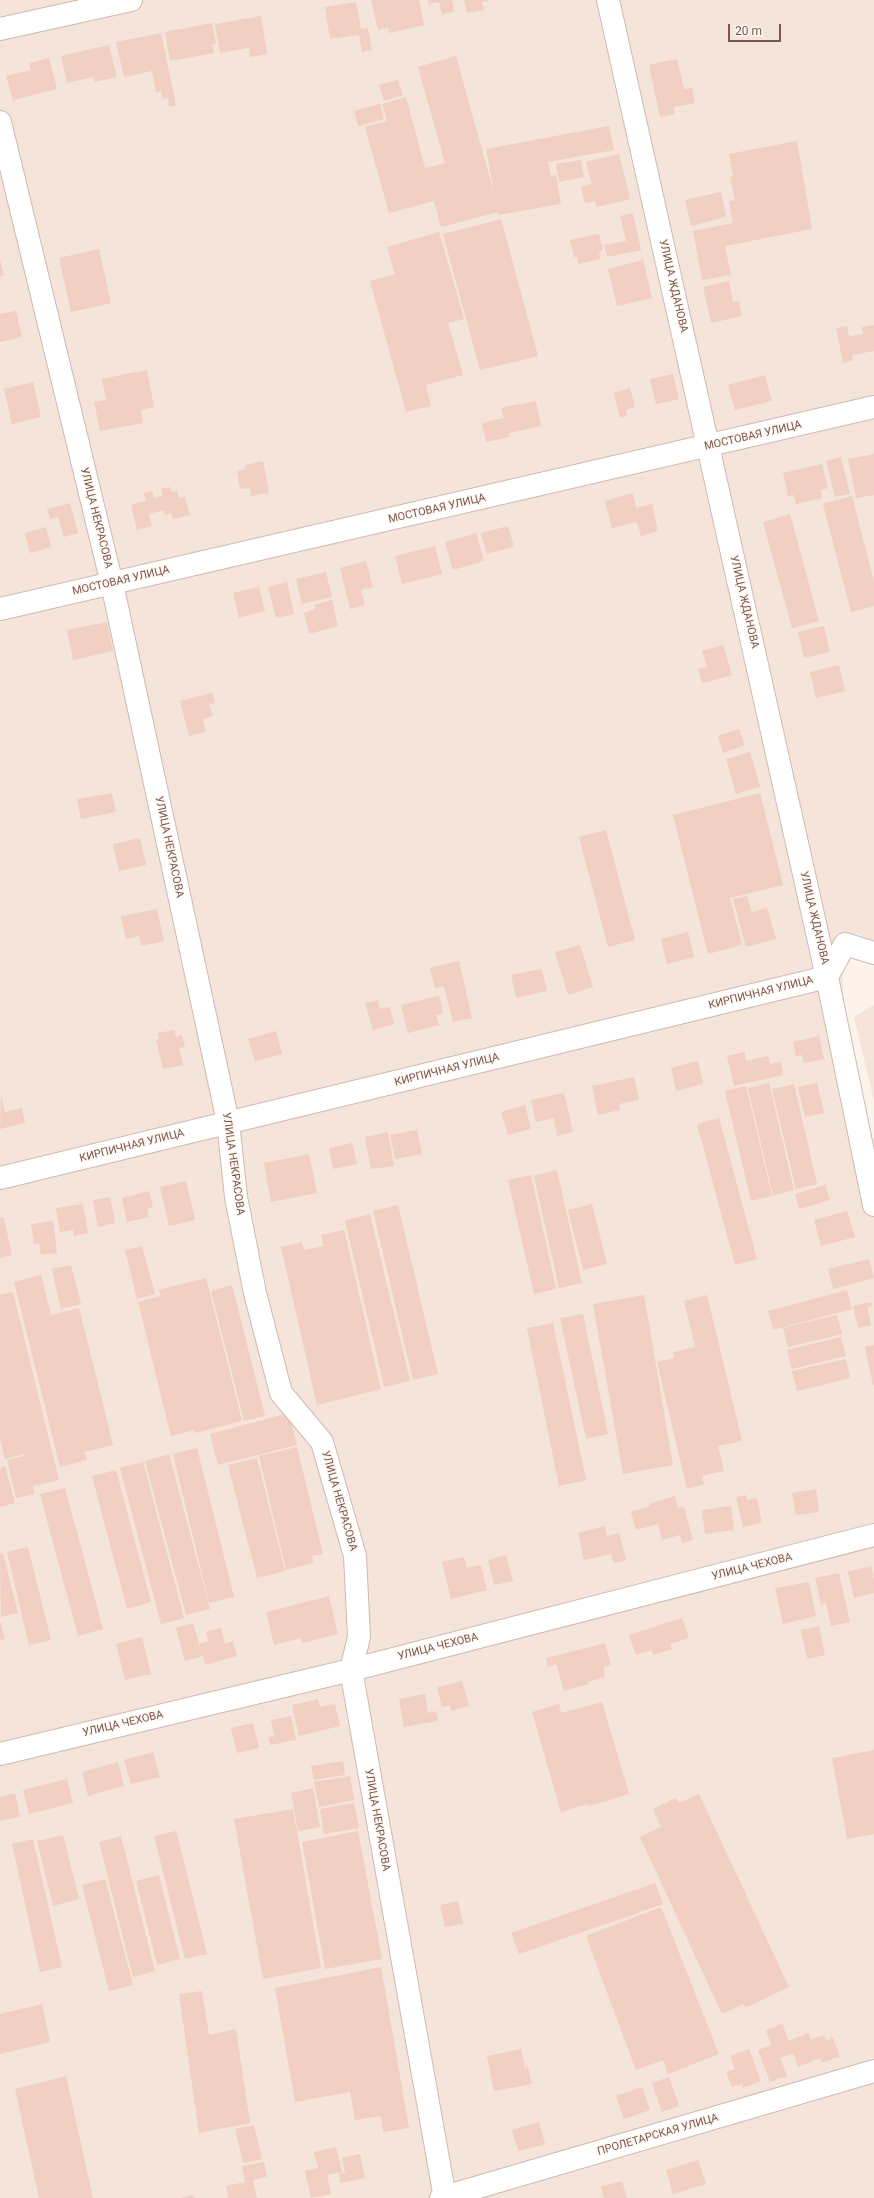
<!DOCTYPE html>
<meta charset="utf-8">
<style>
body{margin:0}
#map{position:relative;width:874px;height:2198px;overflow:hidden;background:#fcf3eb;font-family:Roboto,sans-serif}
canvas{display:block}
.scale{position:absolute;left:728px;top:24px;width:53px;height:18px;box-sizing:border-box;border:2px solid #78574e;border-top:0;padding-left:5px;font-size:12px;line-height:14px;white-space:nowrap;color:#78574e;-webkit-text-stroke:3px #fff8f2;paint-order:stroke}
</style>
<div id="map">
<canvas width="874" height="2198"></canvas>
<div class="scale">20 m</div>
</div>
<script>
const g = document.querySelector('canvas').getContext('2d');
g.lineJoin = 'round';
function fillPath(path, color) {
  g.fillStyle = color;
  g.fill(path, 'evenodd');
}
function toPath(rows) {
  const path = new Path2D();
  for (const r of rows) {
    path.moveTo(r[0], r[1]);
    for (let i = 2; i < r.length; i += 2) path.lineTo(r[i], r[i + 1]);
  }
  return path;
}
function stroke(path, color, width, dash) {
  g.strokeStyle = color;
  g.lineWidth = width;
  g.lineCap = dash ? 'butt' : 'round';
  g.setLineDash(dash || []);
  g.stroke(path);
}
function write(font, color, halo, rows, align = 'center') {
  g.font = font + ' Roboto,sans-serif';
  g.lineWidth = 3;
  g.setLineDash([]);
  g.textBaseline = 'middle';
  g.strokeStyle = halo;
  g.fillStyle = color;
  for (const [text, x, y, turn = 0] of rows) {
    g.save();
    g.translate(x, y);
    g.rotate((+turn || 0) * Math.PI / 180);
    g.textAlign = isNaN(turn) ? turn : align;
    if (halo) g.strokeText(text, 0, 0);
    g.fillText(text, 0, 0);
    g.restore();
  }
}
fillPath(toPath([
 [0,0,874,0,874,942,856,933,842,960,844,1010,874,1211,874,2198,0,2198],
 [874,1005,874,1101,854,1017]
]), '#f4e4d9');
fillPath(toPath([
 [371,0,419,0,424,25,389,33,388,28,378,30],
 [428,0,452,0,454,12,442,14,439,2,429,4],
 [464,0,488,0,488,1,482,2,484,10,467,13],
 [356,2,361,29,368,28,372,50,362,52,359,35,330,39,325,7],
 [261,16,267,54,250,57,249,48,220,53,215,24],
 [212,23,216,43,212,44,214,53,170,61,165,32],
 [161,33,176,105,169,107,168,98,163,99,161,91,156,92,152,71,124,77,116,42],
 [109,45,117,77,95,82,93,77,67,83,61,56],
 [456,56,494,193,486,149,609,126,614,150,548,162,551,176,556,175,561,204,498,215,498,212,441,227,434,201,389,213,365,127,387,121,382,104,406,97,425,168,445,163,418,67],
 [49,58,57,89,13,100,6,76,31,70,29,63],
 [677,59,684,89,692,88,695,103,674,107,675,114,660,117,649,65],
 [398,80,403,95,384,101,379,85],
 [380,104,384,119,358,126,354,111],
 [797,141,812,229,725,246,731,275,702,280,693,231,733,223,729,201,735,200,730,177,733,176,729,154],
 [619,154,630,199,596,207,595,201,585,203,581,187,592,184,586,162],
 [581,160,584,177,559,182,556,164],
 [721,192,726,217,691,226,685,200],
 [633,213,641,250,607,257,604,245,626,241,620,216],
 [501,219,538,356,480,370,443,234],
 [439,232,464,319,448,323,463,375,426,385,431,406,406,412,370,281,395,274,387,247],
 [599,234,603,250,599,252,600,259,578,264,577,257,574,257,570,240],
 [99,249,111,303,71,312,59,258],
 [0,260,4,275,0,276],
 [643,260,652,298,617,306,608,269],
 [729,281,733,302,739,301,742,316,711,323,703,287],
 [16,311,22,337,0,342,0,314],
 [874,325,874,351,852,355,853,360,843,363,836,328,847,326,849,336,863,334,862,327],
 [147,370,154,407,141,410,143,423,100,431,94,402,106,400,102,379],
 [673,374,679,399,656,404,650,379],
 [765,375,772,401,735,410,728,385],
 [33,382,41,417,12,424,4,389],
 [630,388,635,407,626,410,627,416,620,418,614,393],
 [536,401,541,426,509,433,510,437,486,442,482,423,504,418,501,408],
 [874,454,874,495,856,498,848,459],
 [841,457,850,494,835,497,826,461],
 [263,461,269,493,251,496,250,488,240,489,237,471,246,469,245,465],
 [822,464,828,488,820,490,822,498,796,504,794,495,788,496,783,473],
 [170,487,171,492,177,491,179,498,185,497,190,515,173,519,171,513,165,515,164,510,149,514,152,526,137,530,131,505,146,501,144,493,152,491,154,498,163,496,161,489],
 [633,493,636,508,652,504,658,531,641,536,637,522,612,528,605,501],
 [852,496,874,582,874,606,851,612,823,504],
 [70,503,78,533,64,537,58,517,50,519,47,509],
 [790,514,819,621,792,628,763,522],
 [508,526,514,547,487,554,481,533],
 [46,527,51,547,30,553,25,533],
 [476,533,484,561,453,570,445,542],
 [435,546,442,574,402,584,395,556],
 [366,561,373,587,361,590,365,605,350,609,340,568],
 [326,572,332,597,302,604,296,579],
 [287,582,294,614,276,618,268,587],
 [259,587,265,611,239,618,233,593],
 [332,600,338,626,309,634,304,613,315,609,314,605],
 [107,622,113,651,73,660,67,630],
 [824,626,830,652,804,658,798,632],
 [723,645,732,675,702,683,698,669,707,667,702,651],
 [839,665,845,691,816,698,810,672],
 [212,693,215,703,209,704,213,716,203,719,206,732,189,736,180,701],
 [739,729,745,745,723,753,718,736],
 [750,752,760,787,736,794,726,759],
 [112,793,116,812,81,819,77,799],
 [760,793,783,885,730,898,742,945,708,954,673,815],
 [606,830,635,940,608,947,579,837],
 [140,838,146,865,119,871,113,844],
 [747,896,752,912,767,908,776,939,746,947,733,899],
 [157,909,164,941,141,946,139,936,126,939,121,916],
 [688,932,694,957,667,964,661,939],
 [580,945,593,987,568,995,555,952],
 [459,961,472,1018,453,1022,444,986,435,988,430,968],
 [542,969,547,991,516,998,511,975],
 [439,996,443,1013,436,1015,439,1025,408,1033,401,1005],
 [378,1000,380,1009,390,1007,394,1024,373,1030,365,1003],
 [174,1030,176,1037,182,1035,185,1047,179,1048,183,1065,163,1069,156,1040,159,1039,158,1033],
 [276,1031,282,1054,255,1061,248,1039],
 [819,1036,824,1059,804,1063,802,1055,796,1056,793,1042],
 [745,1052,746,1061,768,1056,770,1064,781,1062,783,1075,734,1086,727,1056],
 [698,1061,703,1084,676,1091,671,1068],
 [634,1077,639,1100,619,1104,620,1110,598,1115,592,1086],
 [769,1083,794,1190,773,1195,748,1088],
 [817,1083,824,1113,805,1117,798,1087],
 [794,1084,817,1184,796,1189,772,1089],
 [746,1086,772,1196,751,1201,725,1091],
 [564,1093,573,1132,557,1136,554,1118,536,1122,531,1100],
 [1,1096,5,1112,22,1108,25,1123,0,1129],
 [525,1105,531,1129,508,1135,501,1112],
 [719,1118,757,1259,735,1265,697,1124],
 [417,1130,422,1154,395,1159,390,1135],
 [388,1132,394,1166,371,1169,365,1137],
 [352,1143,357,1164,333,1169,329,1148],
 [309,1154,317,1193,271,1202,264,1163],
 [557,1170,582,1283,559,1288,534,1176],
 [531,1175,556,1289,534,1294,508,1180],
 [186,1181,195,1220,169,1226,160,1187],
 [825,1185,830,1200,799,1209,795,1194],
 [149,1191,153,1207,147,1209,149,1217,127,1222,122,1198],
 [110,1197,115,1223,98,1227,93,1200],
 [83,1204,88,1233,74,1236,73,1230,60,1232,56,1208],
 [592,1204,607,1264,583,1270,568,1210],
 [398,1205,438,1374,413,1380,373,1211],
 [847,1211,855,1237,821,1246,814,1220],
 [370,1214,410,1381,384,1387,345,1220],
 [0,1218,4,1218,12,1255,0,1258],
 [53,1221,57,1253,41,1255,39,1244,34,1244,31,1224],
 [344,1230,381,1389,317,1405,281,1247,302,1242,304,1250,324,1246,321,1235],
 [142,1246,155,1294,137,1299,125,1250],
 [869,1259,874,1278,833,1289,828,1269],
 [71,1265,81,1304,61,1309,52,1269],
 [41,1275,51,1315,79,1308,113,1445,84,1452,87,1460,60,1467,14,1282],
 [206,1278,242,1421,195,1433,194,1430,171,1436,138,1302,161,1296,159,1290],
 [232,1285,265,1416,244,1421,211,1291],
 [847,1290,852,1309,773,1330,768,1311],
 [13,1292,59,1480,33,1486,34,1494,16,1498,7,1460,25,1456,24,1454,5,1459,0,1439,0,1295],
 [644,1295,673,1465,623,1474,593,1304],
 [707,1295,742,1441,718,1446,724,1471,702,1476,704,1484,687,1489,657,1362,674,1358,673,1352,695,1347,684,1301],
 [871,1302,872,1306,867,1307,871,1325,858,1328,853,1306],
 [583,1314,608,1434,586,1439,560,1318],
 [837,1315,842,1334,788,1347,783,1328],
 [553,1323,586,1480,559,1486,527,1328],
 [841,1337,846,1356,792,1369,787,1350],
 [874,1345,874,1385,873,1385,865,1347],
 [846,1359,850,1378,797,1391,792,1371],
 [289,1413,297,1445,218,1465,210,1434],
 [297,1447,323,1554,312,1556,314,1563,286,1570,259,1456],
 [197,1448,234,1597,209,1603,173,1454],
 [169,1454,210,1609,186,1615,145,1461],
 [257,1458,285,1571,257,1578,228,1465],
 [143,1462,184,1618,161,1624,120,1468],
 [5,1466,15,1503,0,1507,0,1468],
 [116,1470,151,1602,127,1609,92,1476],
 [65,1488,103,1629,78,1636,40,1494],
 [816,1489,819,1512,796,1515,792,1493],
 [746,1495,747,1500,757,1498,762,1523,743,1527,736,1497],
 [675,1496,678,1508,684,1507,693,1540,682,1543,680,1535,662,1540,658,1524,636,1530,631,1512,650,1506,649,1504],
 [731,1506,734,1530,705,1534,702,1510],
 [605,1526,607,1536,619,1533,626,1560,614,1563,611,1554,584,1560,578,1533],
 [28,1547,51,1640,29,1645,7,1552],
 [3,1553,18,1613,1,1617,0,1554],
 [506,1555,513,1581,494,1585,488,1560],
 [464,1557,467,1568,481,1565,487,1590,451,1599,442,1562],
 [871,1566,874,1579,874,1593,854,1598,848,1572],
 [839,1573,850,1622,831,1626,826,1603,821,1604,815,1578],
 [809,1582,816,1616,783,1624,775,1588],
 [329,1596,338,1634,302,1643,301,1638,274,1645,266,1612],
 [682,1618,689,1638,670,1644,672,1649,653,1655,652,1650,636,1655,629,1635],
 [0,1621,5,1639,0,1640],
 [193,1623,199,1644,209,1641,206,1632,221,1628,225,1644,233,1641,237,1656,205,1665,203,1656,185,1661,176,1628],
 [819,1626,825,1655,807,1659,801,1630],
 [142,1637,151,1674,125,1680,116,1644],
 [605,1643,611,1665,603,1667,605,1677,588,1682,589,1684,564,1691,556,1664,548,1667,546,1658],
 [462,1681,469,1706,451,1711,450,1705,442,1707,437,1687],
 [425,1694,428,1713,436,1711,438,1721,404,1727,399,1699],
 [318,1699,320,1707,335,1704,340,1726,299,1736,292,1705],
 [602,1702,629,1794,589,1806,588,1804,561,1812,532,1712,559,1704,561,1713],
 [291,1716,296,1740,270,1745,268,1737,274,1736,271,1720],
 [253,1723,259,1748,237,1753,231,1728],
 [874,1750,874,1834,847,1839,832,1758],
 [153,1752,160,1777,131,1784,124,1760],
 [343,1761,345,1775,314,1780,311,1766],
 [118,1762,124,1786,88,1796,82,1772],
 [350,1776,354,1800,319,1807,314,1782],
 [67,1779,73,1803,29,1814,23,1790],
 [313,1788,320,1827,298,1831,291,1793],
 [15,1793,20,1817,0,1821,0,1797],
 [699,1794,789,1987,745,2008,744,2004,722,2014,640,1837,661,1827,653,1809,676,1798,679,1803],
 [354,1803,359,1828,324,1834,320,1809],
 [293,1809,321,1968,263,1979,234,1819],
 [176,1831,207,1954,185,1959,154,1836],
 [358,1831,382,1959,325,1969,302,1842],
 [63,1835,79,1899,53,1906,37,1841],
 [121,1836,155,1971,133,1977,99,1842],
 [33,1839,62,1967,40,1972,12,1844],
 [159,1875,180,1959,157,1965,136,1881],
 [105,1879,133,1985,109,1991,82,1885],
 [655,1883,663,1904,519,1954,511,1933],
 [458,1901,463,1924,445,1927,440,1905],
 [661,1907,719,2054,668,2074,663,2060,636,2070,586,1936],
 [381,1967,409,2128,383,2132,381,2116,355,2120,350,2092,295,2102,275,1988],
 [202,1991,209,2035,236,2029,250,2123,199,2133,179,1994],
 [42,2004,50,2042,0,2054,0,2014],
 [782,2024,789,2041,808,2033,811,2040,824,2035,826,2041,833,2038,840,2056,822,2063,820,2058,798,2067,793,2053,780,2058,787,2076,770,2082,758,2050,771,2045,766,2030],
 [521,2049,525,2068,528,2067,532,2084,494,2091,487,2056],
 [749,2049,761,2081,743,2088,742,2084,732,2087,726,2072,735,2069,730,2056],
 [66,2076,93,2198,39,2198,15,2089],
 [669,2077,679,2106,662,2112,652,2083],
 [642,2087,650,2110,624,2119,616,2096],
 [539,2122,545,2144,518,2151,512,2130],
 [254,2125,262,2159,243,2163,235,2129],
 [336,2147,342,2172,327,2175,331,2194,311,2198,305,2171,318,2168,314,2152],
 [360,2154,365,2178,340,2183,339,2174,345,2173,342,2158],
 [698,2160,706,2184,673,2194,666,2170],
 [264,2162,267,2177,253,2180,257,2198,228,2198,226,2186,245,2182,242,2166],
 [622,2181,627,2198,604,2198,601,2187],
 [194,2195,195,2198,183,2198,183,2197]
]), '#f1cfc3');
const minor = toPath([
 [608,0,827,977,874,1205],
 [0,29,131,0],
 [0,122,112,584,228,1122,236,1197,255,1293,281,1393,322,1442,355,1556,359,1637,351,1670,445,2198],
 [0,609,874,407],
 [0,1178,827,977,845,944,874,953],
 [0,1754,351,1670,874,1535],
 [441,2198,874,2071]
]);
stroke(minor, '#cfb9b0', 24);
stroke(minor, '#fff', 22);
write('11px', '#78574e', '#fff8f2', [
 ["УЛИЦА ЖДАНОВА",673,286,77],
 ["МОСТОВАЯ УЛИЦА",753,436,-13],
 ["МОСТОВАЯ УЛИЦА",437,509,-13],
 ["УЛИЦА НЕКРАСОВА",96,518,76],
 ["МОСТОВАЯ УЛИЦА",121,581,-13],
 ["УЛИЦА ЖДАНОВА",744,602,77],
 ["УЛИЦА НЕКРАСОВА",169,847,78],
 ["УЛИЦА ЖДАНОВА",814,918,77],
 ["КИРПИЧНАЯ УЛИЦА",761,993,-14],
 ["КИРПИЧНАЯ УЛИЦА",447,1070,-14],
 ["КИРПИЧНАЯ УЛИЦА",132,1146,-14],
 ["УЛИЦА НЕКРАСОВА",233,1164,82],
 ["УЛИЦА НЕКРАСОВА",339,1501,74],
 ["УЛИЦА ЧЕХОВА",752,1567,-14],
 ["УЛИЦА ЧЕХОВА",438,1647,-14],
 ["УЛИЦА ЧЕХОВА",123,1724,-13],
 ["УЛИЦА НЕКРАСОВА",377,1820,80],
 ["ПРОЛЕТАРСКАЯ УЛИЦА",658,2135,-16]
]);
</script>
